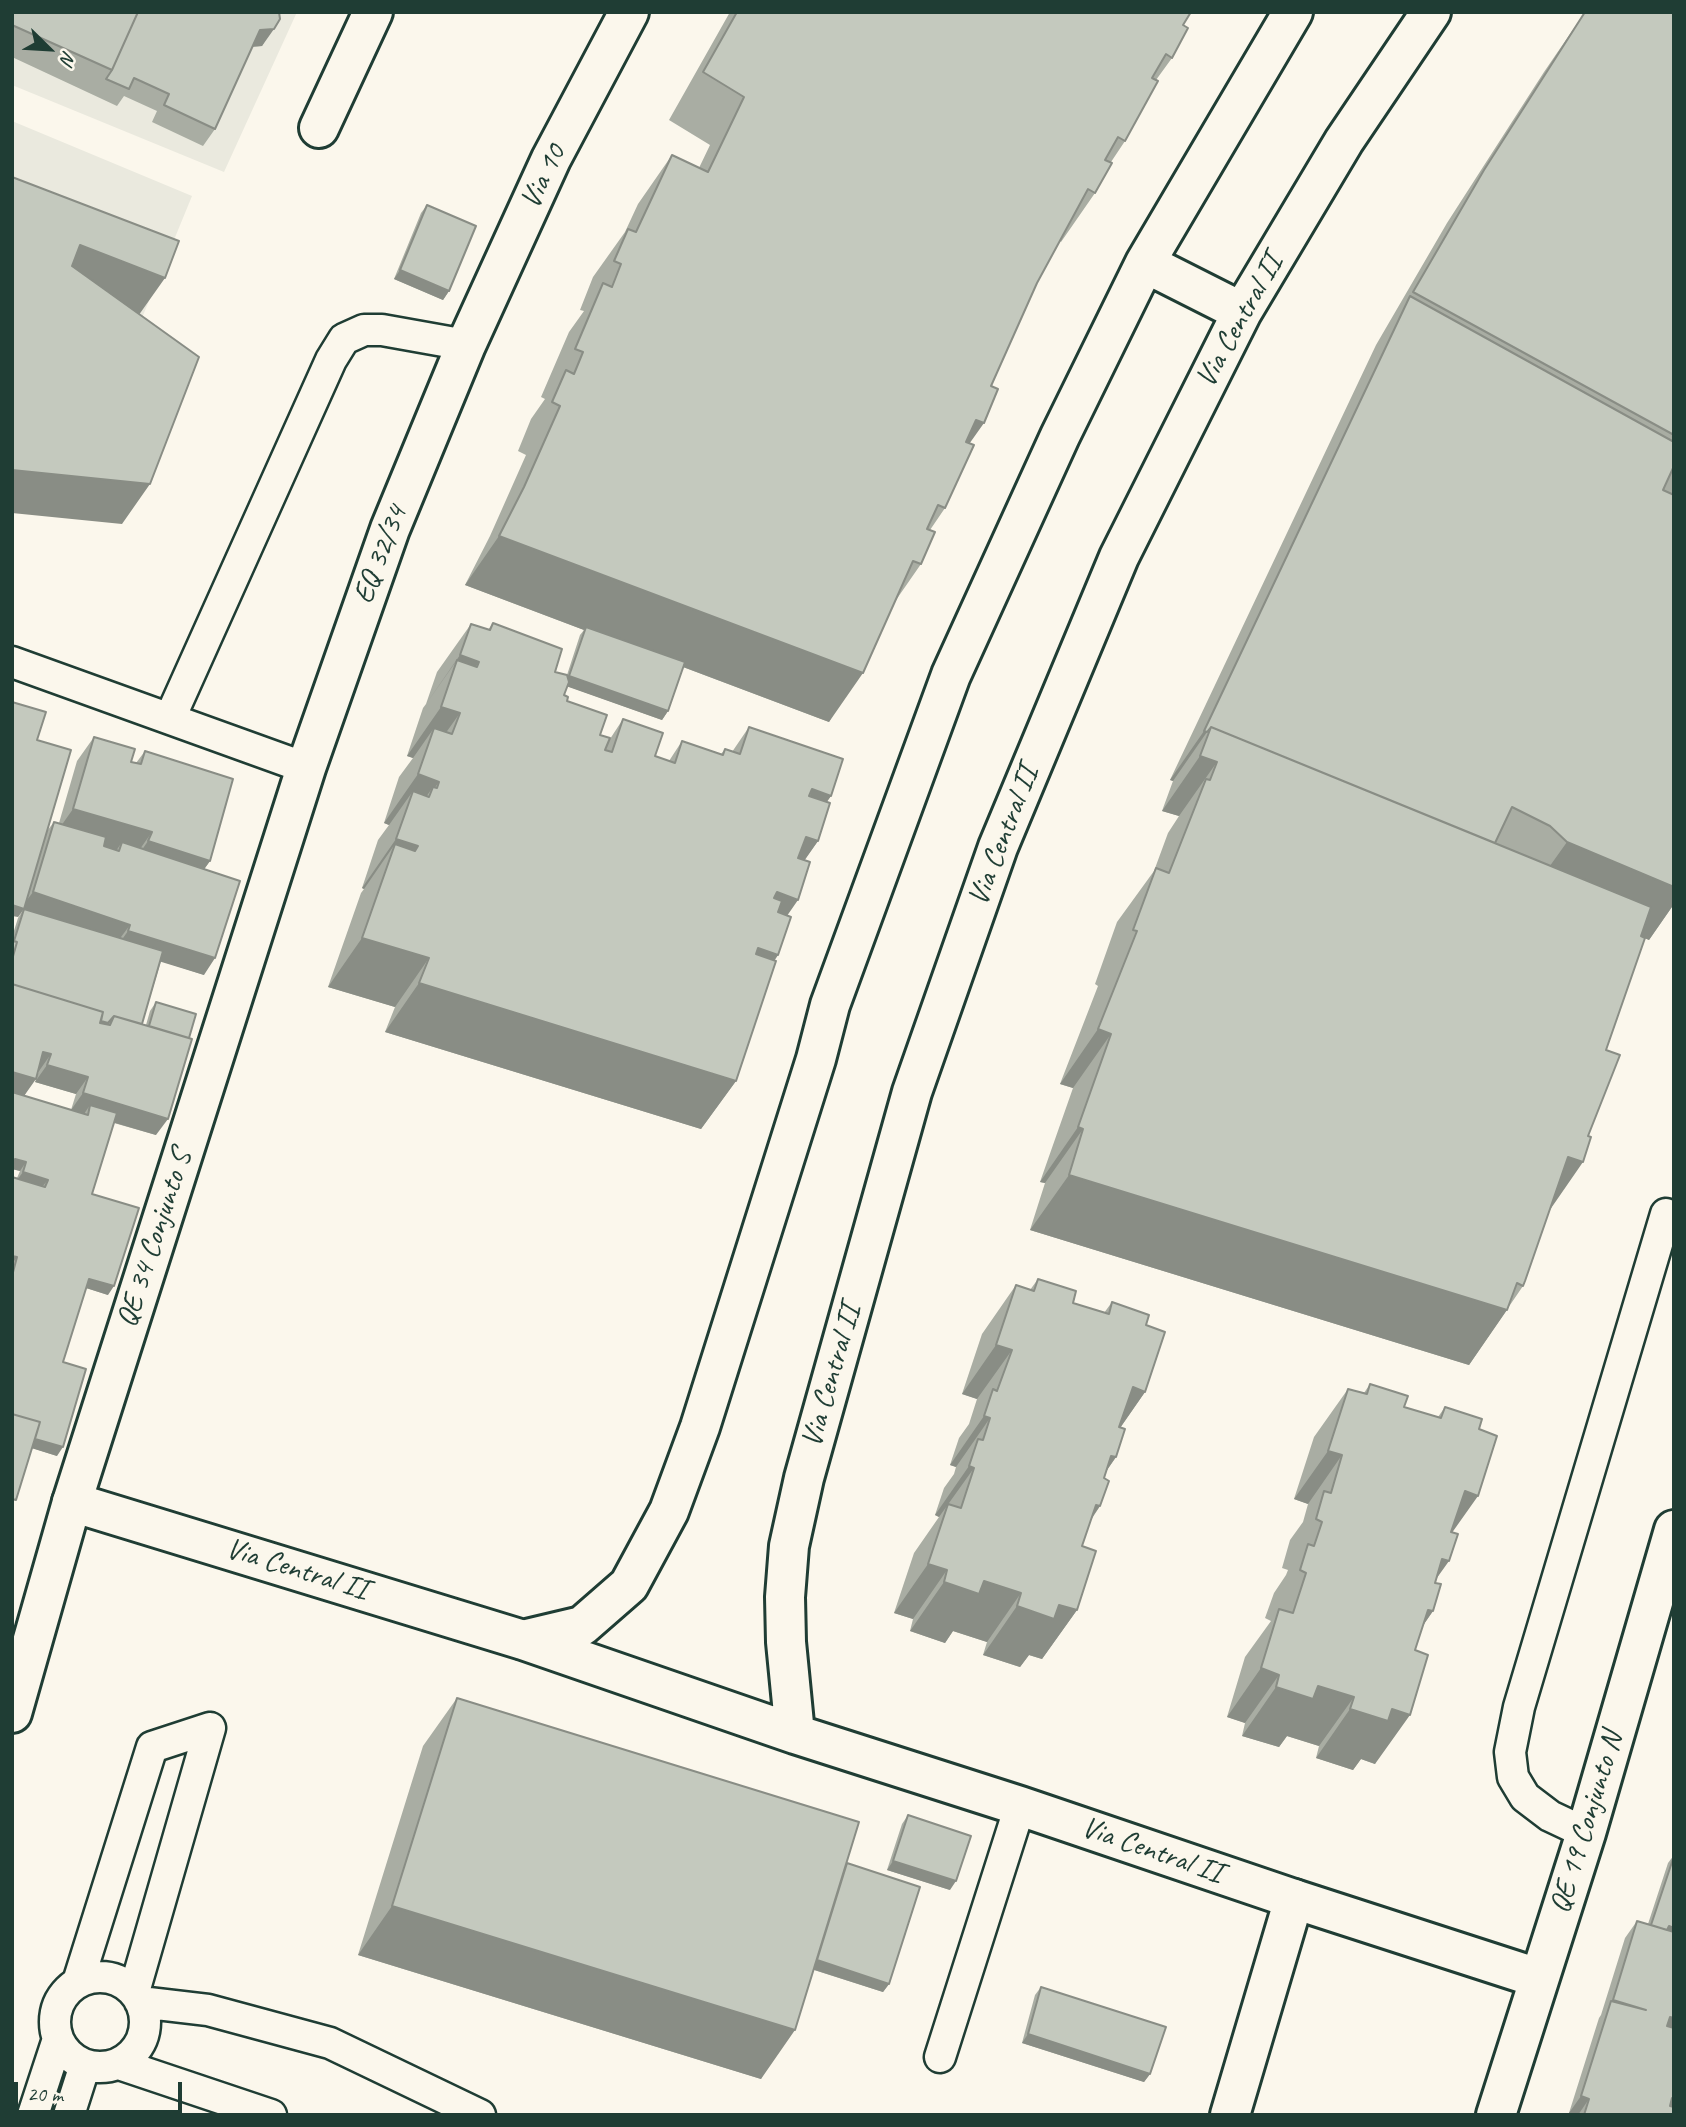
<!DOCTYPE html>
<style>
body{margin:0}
#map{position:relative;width:1686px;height:2127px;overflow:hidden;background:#fbf7ec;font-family:Caveat,sans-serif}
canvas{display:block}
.frame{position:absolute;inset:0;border:14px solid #1f3d34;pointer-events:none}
.north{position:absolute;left:14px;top:14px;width:70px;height:70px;-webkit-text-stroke:5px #fbf7ec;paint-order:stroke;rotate:114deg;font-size:19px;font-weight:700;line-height:28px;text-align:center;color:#1f3d34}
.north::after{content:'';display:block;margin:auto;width:24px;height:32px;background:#1f3d34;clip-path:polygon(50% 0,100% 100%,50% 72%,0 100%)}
.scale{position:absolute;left:14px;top:2082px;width:168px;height:32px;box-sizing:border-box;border:4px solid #1f3d34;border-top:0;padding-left:9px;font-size:21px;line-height:24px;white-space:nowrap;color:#1f3d34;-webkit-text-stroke:5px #fbf7ec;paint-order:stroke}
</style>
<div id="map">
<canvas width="1686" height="2127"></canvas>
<div class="frame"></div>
<div class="north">N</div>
<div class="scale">20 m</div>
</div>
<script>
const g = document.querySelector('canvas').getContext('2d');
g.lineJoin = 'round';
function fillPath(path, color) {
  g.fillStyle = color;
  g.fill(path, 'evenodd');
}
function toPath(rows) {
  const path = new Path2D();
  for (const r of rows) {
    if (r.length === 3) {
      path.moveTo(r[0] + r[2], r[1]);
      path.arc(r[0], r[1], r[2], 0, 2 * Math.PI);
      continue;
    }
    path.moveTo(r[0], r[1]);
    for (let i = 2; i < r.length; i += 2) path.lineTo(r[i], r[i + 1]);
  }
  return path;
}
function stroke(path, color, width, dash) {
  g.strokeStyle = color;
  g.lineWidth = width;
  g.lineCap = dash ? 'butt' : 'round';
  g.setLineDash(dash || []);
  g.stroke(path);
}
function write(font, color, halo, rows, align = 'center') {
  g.font = font + ' Caveat,sans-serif';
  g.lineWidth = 7;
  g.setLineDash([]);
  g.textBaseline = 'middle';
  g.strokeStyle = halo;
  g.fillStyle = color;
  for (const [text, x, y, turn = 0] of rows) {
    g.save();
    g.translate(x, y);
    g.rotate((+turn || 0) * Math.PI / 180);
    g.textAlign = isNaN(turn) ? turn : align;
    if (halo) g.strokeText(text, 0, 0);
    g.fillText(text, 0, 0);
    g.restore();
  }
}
fillPath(toPath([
 [12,12,297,12,224,172,12,85],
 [12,121,192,196,128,352,12,310]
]), '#eae9de');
const service = toPath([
 [12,662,306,768],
 [170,718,331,360,344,339,364,330,382,330,466,345],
 [1586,1833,1550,1816,1525,1797,1513,1777,1510,1752,1519,1707,1666,1214],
 [100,2022,45],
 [78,1982,152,1747,210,1728],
 [134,1992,210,1728],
 [140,2002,208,2010,330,2043,480,2115],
 [940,2057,1020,1806],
 [119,2064,271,2115],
 [33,2115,58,2039],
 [69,2115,85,2065]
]);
const minor = toPath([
 [319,128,373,12],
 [72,1502,306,768,390,529,466,345,551,159,629,12],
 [1294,1899,1538,1978],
 [1496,2115,1586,1833,1674,1530]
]);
const tertiary = toPath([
 [1145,263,1242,312],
 [523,1640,582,1626,629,1585,669,1511,700,1427,816,1059,830,1005,951,675,1060,436,1145,263,1293,12],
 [12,1713,72,1502,523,1640,795,1734,1020,1806,1294,1899,1230,2115],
 [795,1734,786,1642,785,1597,789,1546,804,1478,912,1092,998,847,1119,557,1242,312,1344,141,1431,12]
]);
stroke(service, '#1f3d34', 35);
stroke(minor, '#1f3d34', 44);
stroke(tertiary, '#1f3d34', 44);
stroke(service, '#fbf7ec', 30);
stroke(minor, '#fbf7ec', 38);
stroke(tertiary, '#fbf7ec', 38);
fillPath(toPath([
 [12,12,281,12,262,46,252,47,215,129,203,146,152,122,157,111,124,96,117,106,12,57],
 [730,12,1191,12,1183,25,1172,58,1156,80,1125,141,1111,162,1095,193,1061,242,1060,241,1037,283,991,386,945,508,930,530,921,564,896,600,829,722,683,667,668,711,662,720,567,686,564,695,567,701,600,735,610,739,623,719,655,756,669,761,682,741,721,754,725,749,732,752,749,727,831,796,826,802,818,841,804,860,787,915,778,955,774,961,736,1081,701,1129,385,1032,395,1007,328,987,361,893,364,889,362,888,378,840,389,825,384,823,399,777,413,758,407,756,423,708,426,704,437,672,471,624,488,630,493,623,555,672,567,675,580,635,584,630,465,585,490,536,526,455,518,451,531,419,545,399,541,397,569,332,584,311,580,310,593,277,625,232,638,204,672,155,699,168,710,145,669,120],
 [1585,12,1674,12,1674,904,1649,940,1645,938,1523,1286,1469,1365,1030,1230,1045,1183,1040,1182,1073,1088,1060,1084,1098,986,1095,984,1117,922,1154,871,1168,833,1179,816,1162,811,1173,781,1170,780,1376,345,1447,223,1544,72],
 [427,205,449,291,443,300,394,279,421,213],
 [94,737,131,762,136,763,145,751,210,861,204,869,204,975,161,961,142,1024,146,1025,150,1011,156,1002,156,1135,114,1123,92,1194,108,1295,86,1288,63,1362,57,1456,32,1448,12,1505,12,1177,17,1178,20,1171,12,1169,12,937,18,918,23,910,18,917,37,740,47,831,54,822,59,823,77,761],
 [38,1071,39,1071,35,1082,76,1094,71,1110,24,1096],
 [1038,1279,1073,1303,1104,1313,1112,1302,1146,1325,1145,1392,1120,1428,1116,1457,1105,1473,1104,1478,1100,1506,1091,1520,1082,1546,1077,1610,1042,1659,1029,1655,1020,1667,983,1655,987,1642,953,1631,945,1643,910,1631,913,1619,894,1613,914,1553,939,1517,935,1515,944,1488,954,1474,956,1467,950,1465,959,1438,969,1424,977,1399,962,1394,982,1334,1016,1285,1030,1290],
 [1370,1384,1404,1407,1438,1417,1445,1407,1479,1429,1452,1532,1435,1583,1433,1611,1422,1627,1375,1764,1361,1759,1353,1770,1316,1758,1319,1746,1287,1736,1279,1747,1242,1736,1245,1723,1227,1717,1245,1657,1271,1621,1265,1618,1274,1593,1286,1575,1288,1570,1282,1568,1290,1540,1303,1522,1308,1504,1294,1499,1314,1437,1348,1389,1364,1393],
 [457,1698,847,1863,889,1984,883,1992,814,1970,761,2079,358,1955,423,1746],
 [908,1815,950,1890,887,1870,902,1824],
 [1674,1855,1674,2115,1574,2115,1569,2113,1599,2018,1601,2015,1625,1938,1637,1921,1648,1924,1668,1863],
 [1041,1987,1150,2074,1144,2082,1022,2043,1035,1995]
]), '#a9ada3');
fillPath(toPath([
 [274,29,262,46,248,47,260,30],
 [80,245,165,278,136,319,52,286],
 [400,270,449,291,443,300,394,279],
 [976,420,984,423,950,471],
 [12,470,150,484,122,524,12,513],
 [499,536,863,673,829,722,585,630,586,627,584,630,465,585],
 [460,655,479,662,447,709,460,713,425,762,434,728,413,758,407,756,441,707,457,660,426,704],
 [569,676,668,711,662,720,563,685],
 [1204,731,1207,732,1173,781,1170,780],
 [1200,756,1491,849,1217,762,1179,816,1162,811],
 [418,774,439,782,430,794,433,787,403,830,413,791,389,825,384,823],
 [812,789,831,796,797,845],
 [73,809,152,832,135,856,122,842,116,851,56,833],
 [806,837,818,841,784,890],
 [396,839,418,846,384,895,395,844,364,889,362,888],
 [148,841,210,861,193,885,131,866],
 [1567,842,1674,887,1674,904,1649,940,1532,891],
 [33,892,130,925,118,941,23,910,18,917,12,916,12,905,21,908],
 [777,892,798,900,764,949,742,941],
 [128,931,215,958,204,975,116,948],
 [362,938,429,958,395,1007,328,987],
 [758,948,778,955,744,1004],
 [419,983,736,1081,701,1129,385,1032],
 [1098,1029,1111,1034,1073,1088,1060,1084],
 [43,1052,51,1054,39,1071,32,1069],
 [47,1065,88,1077,76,1094,35,1082],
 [12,1072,36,1079,24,1096,12,1093],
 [83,1093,168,1119,156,1135,88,1115,90,1105,84,1114,71,1110],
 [1078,1127,1083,1129,1045,1183,1040,1182],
 [1568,1157,1583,1162,1545,1217],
 [15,1159,26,1162,20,1171,12,1169],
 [23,1172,48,1180,41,1188,17,1180],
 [1069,1175,1507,1310,1469,1365,1030,1230],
 [12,1256,17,1257,12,1264],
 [89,1279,114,1286,108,1295,83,1287],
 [996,1345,1012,1350,977,1399,962,1394],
 [1133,1387,1145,1392,1111,1441],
 [984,1416,990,1418,956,1467,950,1465],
 [12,1432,63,1447,57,1456,12,1442],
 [1328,1451,1342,1455,1308,1504,1294,1499],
 [1111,1456,1116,1457,1082,1506],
 [969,1466,974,1468,939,1517,935,1515],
 [1465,1491,1478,1496,1444,1544],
 [1096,1505,1100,1506,1066,1555],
 [1442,1559,1449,1561,1414,1610],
 [928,1564,947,1570,913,1619,894,1613],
 [984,1581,1021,1593,987,1642,953,1631,945,1643,910,1631,944,1582],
 [1059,1605,1077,1610,1042,1659,1029,1655,1020,1667,983,1655,1017,1606],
 [1428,1610,1433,1611,1399,1660],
 [1261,1668,1279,1675,1245,1723,1227,1717],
 [1318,1686,1354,1697,1319,1746,1287,1736,1279,1747,1242,1736,1276,1687],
 [1350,1709,1392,1709,1410,1715,1375,1764,1361,1759,1353,1770,1316,1758],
 [893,1861,956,1881,950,1890,887,1870],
 [392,1906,795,2030,761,2079,358,1955],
 [1669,1926,1674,1928,1674,1938,1663,1935],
 [802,1955,889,1984,883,1992,796,1964],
 [1670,2017,1674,2018,1674,2038,1658,2034],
 [1028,2034,1150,2074,1144,2082,1022,2043],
 [1581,2096,1589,2099,1578,2115,1569,2113],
 [1672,2098,1674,2098,1674,2113,1660,2114]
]), '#898d85');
const building = toPath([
 [12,12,138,12,112,70,12,25,12,12],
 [138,12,279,12,280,19,274,29,260,30,215,129,164,105,169,94,134,78,129,89,106,79,112,70,138,12],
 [737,12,1191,12,1183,25,1188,28,1172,58,1166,54,1152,78,1158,81,1125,141,1118,137,1105,160,1112,163,1095,193,1088,189,1037,283,991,386,998,389,984,423,976,420,966,442,974,445,945,508,938,505,927,529,935,532,921,564,913,561,863,673,499,536,524,487,560,406,552,402,566,370,574,374,583,352,575,349,603,283,612,287,621,264,614,261,628,229,636,232,672,155,708,172,744,97,703,72,737,12],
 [1585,12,1674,12,1674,435,1413,292,1484,170,1585,12],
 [12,177,179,241,165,278,80,245,72,266,199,357,150,484,12,470,12,177],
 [427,205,476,226,449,291,400,270,427,205],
 [1410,296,1674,442,1674,466,1663,490,1674,495,1674,887,1567,842,1550,826,1512,807,1495,843,1211,727,1207,732,1204,731,1410,296],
 [493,623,562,649,555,672,567,675,569,682,564,695,568,697,567,701,607,715,600,735,610,738,605,750,612,752,623,719,663,733,655,756,675,763,682,741,723,755,725,749,740,754,749,727,843,759,831,796,812,789,809,796,830,803,818,841,806,837,798,858,810,862,798,900,777,892,774,898,782,901,778,912,791,917,778,955,758,948,756,954,776,961,736,1081,419,983,429,958,362,938,395,844,415,851,418,846,396,839,413,791,429,797,433,787,437,788,439,782,418,774,434,728,452,734,460,713,441,707,457,660,477,667,479,662,460,655,471,624,490,630,493,623],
 [586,627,685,662,668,711,569,676,586,627],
 [12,702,46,712,37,740,71,750,24,909,12,905,12,702],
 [1211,727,1651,907,1641,936,1645,938,1606,1050,1620,1055,1588,1136,1591,1137,1583,1162,1568,1157,1525,1281,1523,1286,1517,1283,1507,1310,1069,1175,1083,1129,1078,1127,1111,1034,1098,1029,1137,931,1133,930,1156,868,1169,873,1206,779,1210,780,1217,762,1200,756,1211,727],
 [94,737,135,749,131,762,141,764,145,751,233,779,210,861,148,841,152,832,73,809,94,737],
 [54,822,106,837,104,846,119,851,122,842,240,881,215,958,128,931,130,925,33,892,54,822],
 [24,909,163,951,142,1024,114,1016,108,1023,101,1021,103,1012,12,984,12,960,17,942,14,941,24,909],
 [12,941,17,942,12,960,12,941],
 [12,984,103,1012,100,1023,110,1025,114,1016,192,1039,168,1119,83,1093,88,1077,47,1065,51,1054,43,1052,36,1079,12,1072,12,984],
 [156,1002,196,1014,189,1038,149,1026,156,1002],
 [12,1092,88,1115,90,1105,117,1113,92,1194,139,1208,114,1286,89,1279,63,1362,86,1369,63,1447,35,1439,40,1422,12,1414,12,1276,17,1257,12,1256,12,1177,45,1187,48,1180,23,1172,26,1162,15,1159,12,1168,12,1092],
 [1038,1279,1076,1291,1073,1303,1109,1314,1112,1302,1149,1315,1146,1325,1165,1332,1145,1392,1133,1387,1119,1427,1125,1429,1116,1457,1111,1456,1104,1478,1109,1481,1100,1506,1096,1505,1082,1546,1096,1551,1077,1610,1059,1605,1054,1619,1017,1606,1021,1593,984,1581,979,1594,944,1582,947,1570,928,1564,948,1504,961,1508,974,1468,969,1466,978,1439,983,1440,990,1418,984,1416,993,1389,997,1391,1012,1350,996,1345,1016,1285,1034,1291,1038,1279],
 [1370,1384,1408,1396,1404,1407,1441,1418,1445,1407,1482,1419,1479,1429,1497,1436,1478,1496,1465,1491,1451,1532,1458,1534,1449,1561,1442,1559,1435,1583,1441,1584,1433,1611,1428,1610,1415,1650,1428,1655,1410,1715,1392,1709,1388,1721,1350,1709,1354,1697,1318,1686,1313,1699,1276,1687,1279,1675,1261,1668,1279,1609,1293,1613,1306,1573,1300,1570,1308,1544,1314,1546,1322,1522,1316,1519,1324,1491,1331,1493,1342,1455,1328,1451,1348,1389,1367,1394,1370,1384],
 [12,1414,40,1422,16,1500,12,1499,12,1414],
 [457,1698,859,1822,795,2030,392,1906,457,1698],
 [908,1815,971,1836,956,1881,893,1861,908,1815],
 [1674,1856,1674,1928,1669,1926,1667,1930,1651,1925,1674,1856],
 [847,1863,920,1887,889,1984,817,1960,847,1863],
 [1637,1921,1674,1932,1674,2018,1670,2017,1667,2026,1674,2028,1674,2098,1672,2098,1670,2106,1674,2107,1674,2115,1584,2115,1589,2099,1581,2096,1611,2001,1646,2010,1613,2000,1637,1921],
 [1041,1987,1166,2027,1150,2074,1028,2034,1041,1987]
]);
fillPath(building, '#c4c9be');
stroke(building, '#898d85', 2);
write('30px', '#1f3d34', '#fbf7ec', [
 ["Via 10",544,177,-64],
 ["Via Central II",1240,321,-61],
 ["EQ 32/34",381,555,-69],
 ["Via Central II",1004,836,-69],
 ["QE 34 Conjunto S",155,1239,-72],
 ["Via Central II",832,1376,-74],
 ["Via Central II",297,1570,17],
 ["QE 19 Conjunto N",1587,1823,-73],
 ["Via Central II",1152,1851,19]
]);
</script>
